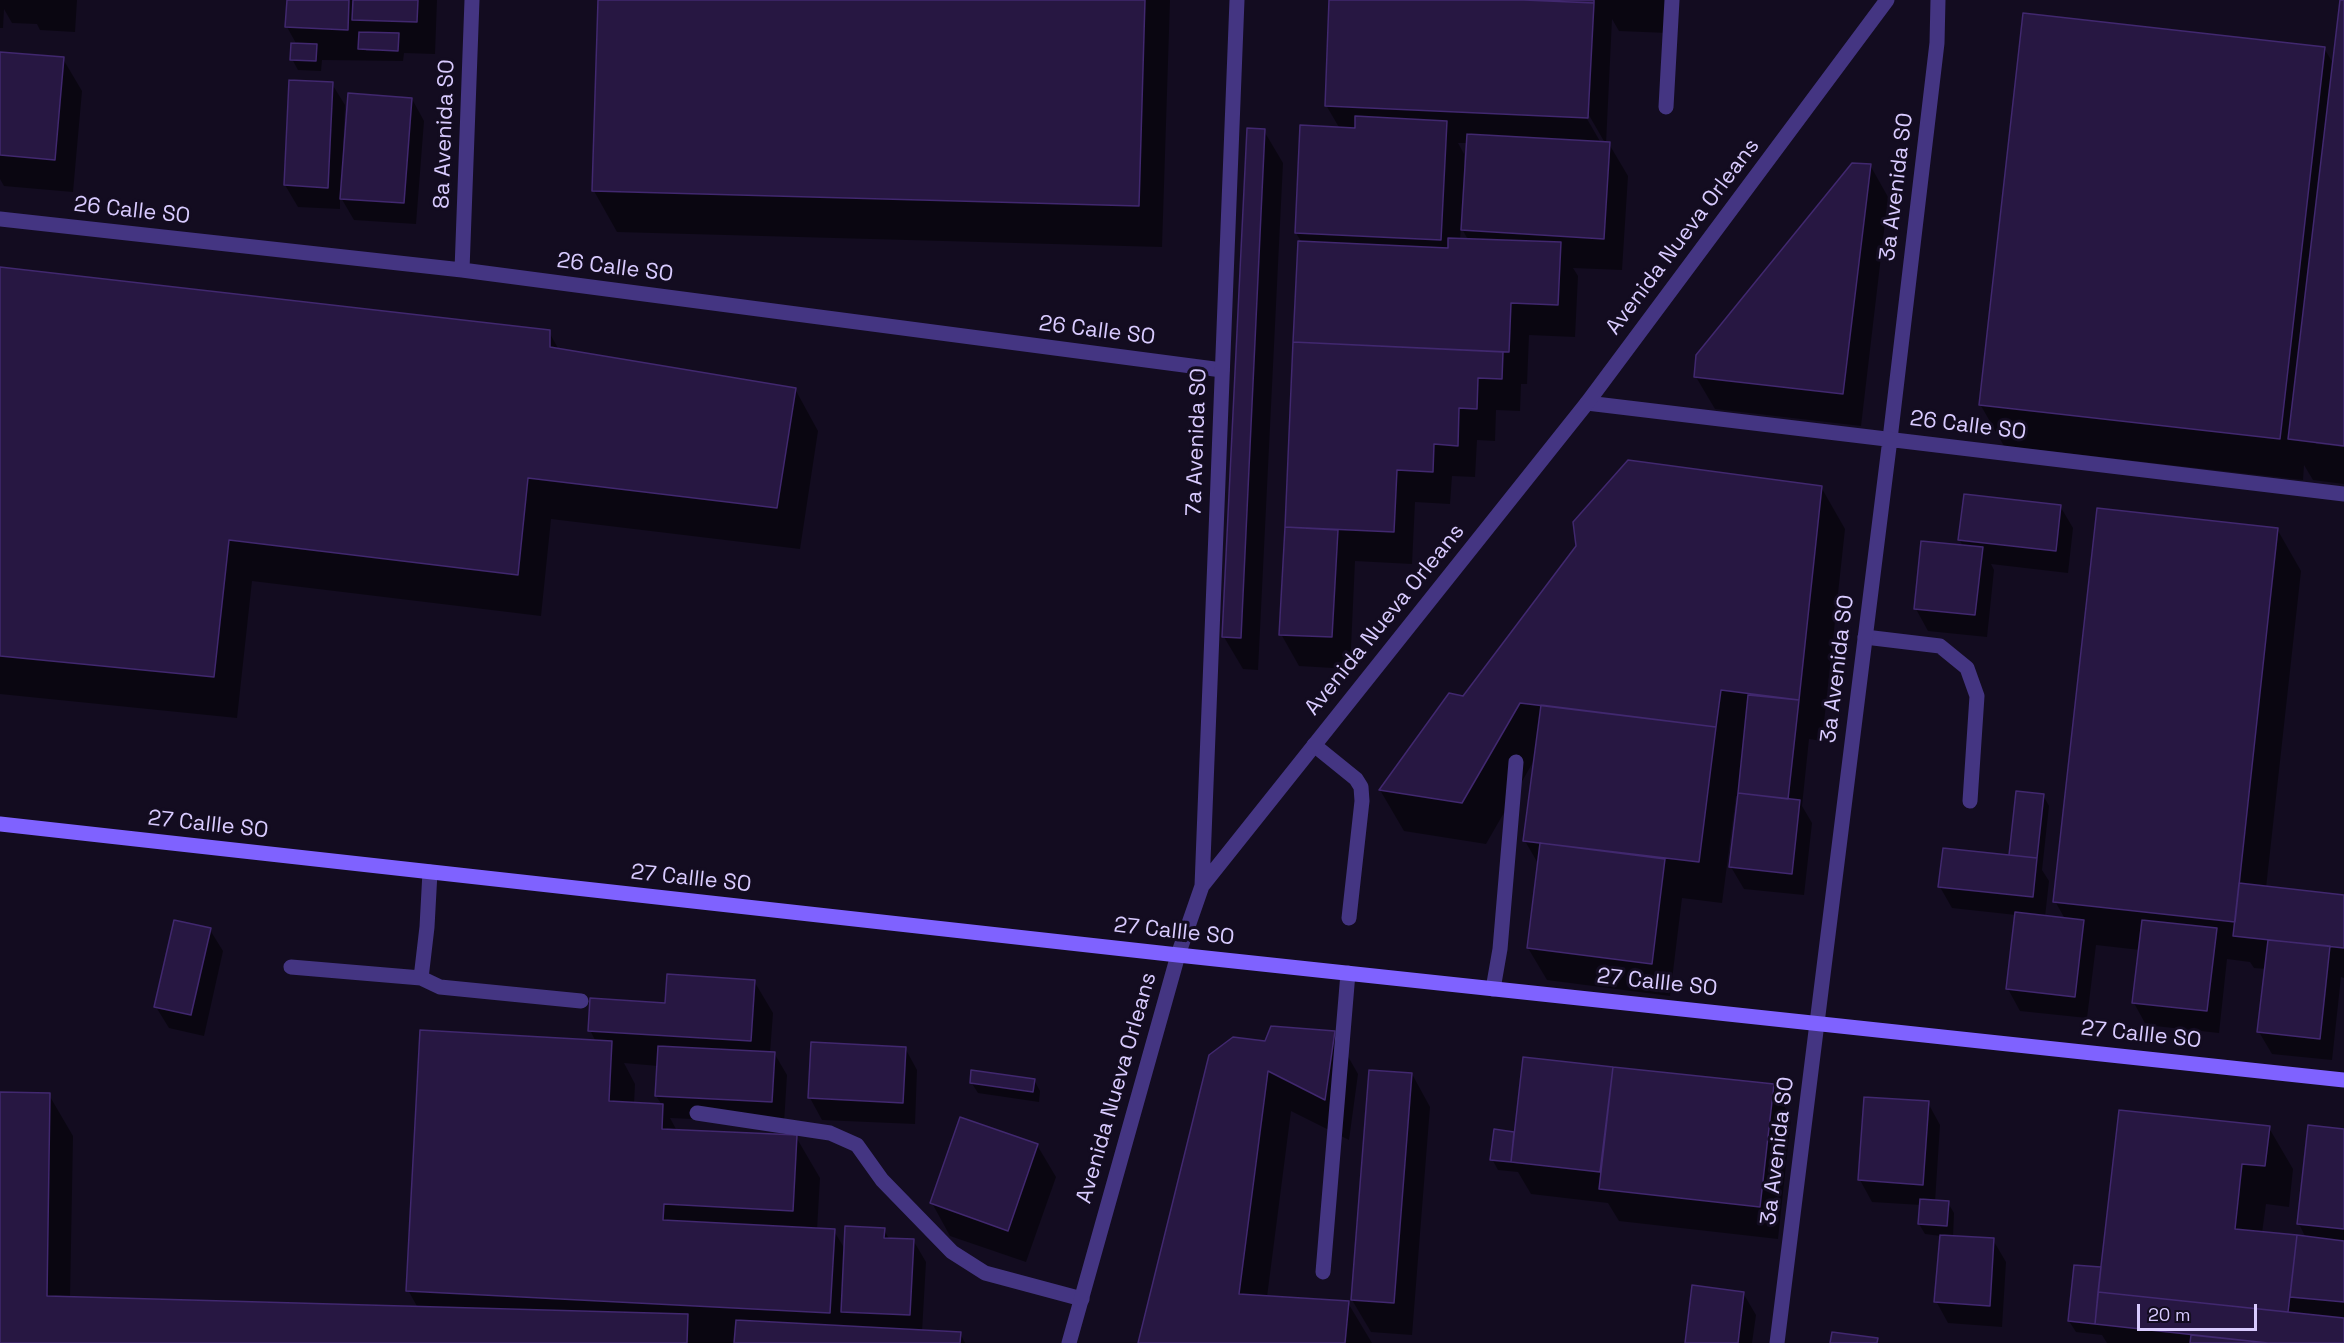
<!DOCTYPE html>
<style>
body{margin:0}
#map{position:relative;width:2344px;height:1343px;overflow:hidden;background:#130c20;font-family:"Space Grotesk",sans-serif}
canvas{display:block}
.scale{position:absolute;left:2137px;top:1304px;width:120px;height:27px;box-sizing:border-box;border:3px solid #d9cbff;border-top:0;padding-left:8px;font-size:18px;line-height:21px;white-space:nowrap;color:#d9cbff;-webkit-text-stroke:4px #130c20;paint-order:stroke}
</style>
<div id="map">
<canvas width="2344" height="1343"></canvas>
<div class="scale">20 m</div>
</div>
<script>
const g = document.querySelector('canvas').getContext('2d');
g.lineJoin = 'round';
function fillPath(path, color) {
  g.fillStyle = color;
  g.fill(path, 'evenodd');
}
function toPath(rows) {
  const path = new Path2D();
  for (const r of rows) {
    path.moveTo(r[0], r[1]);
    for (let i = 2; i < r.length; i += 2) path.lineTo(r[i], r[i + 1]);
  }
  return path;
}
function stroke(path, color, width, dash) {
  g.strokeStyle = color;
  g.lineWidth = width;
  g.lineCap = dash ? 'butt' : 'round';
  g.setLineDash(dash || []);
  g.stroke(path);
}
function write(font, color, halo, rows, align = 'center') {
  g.font = font + ' "Space Grotesk",sans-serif';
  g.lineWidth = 6;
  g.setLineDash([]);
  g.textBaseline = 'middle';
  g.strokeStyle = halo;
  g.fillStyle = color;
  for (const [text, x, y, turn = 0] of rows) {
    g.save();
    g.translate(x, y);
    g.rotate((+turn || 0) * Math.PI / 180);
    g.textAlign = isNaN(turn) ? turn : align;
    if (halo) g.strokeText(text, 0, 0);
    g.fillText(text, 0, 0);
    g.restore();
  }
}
fillPath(toPath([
 [0,0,77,0,75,32,40,30,37,24,12,23,4,9,3,28,0,28],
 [288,0,437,0,435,54,404,53,403,61,322,60,321,71,298,70,292,59,297,45,287,27],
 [366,48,377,48,377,51,366,51],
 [599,0,1170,0,1162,247,617,232,594,191],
 [1331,0,1669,0,1668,33,1619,31,1612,19,1606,144,1609,144,1628,176,1622,270,1573,268,1578,276,1575,337,1529,335,1527,384,1521,384,1520,411,1496,410,1495,441,1477,440,1475,477,1452,476,1450,504,1415,502,1412,564,1355,561,1350,669,1299,666,1281,634,1300,243,1302,243,1296,233,1340,129,1326,105],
 [1586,110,1605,143,1601,143,1583,112],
 [1458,143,1468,143,1467,167,1464,167,1464,154],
 [1461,227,1466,236,1468,240,1460,240],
 [2341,0,2344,0,2344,444,2316,441,2316,444,2344,447,2344,484,2313,480,2304,465,2303,480,2004,446,1980,404,2324,48,2334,65],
 [0,54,63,59,82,91,73,192,4,186,0,179],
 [290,81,332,84,345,105,343,149,346,149,412,99,424,121,416,224,354,220,340,196,340,209,298,207,285,185],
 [1264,131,1283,163,1258,670,1243,669,1224,637],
 [1870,165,1888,197,1861,426,1715,409,1696,377],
 [0,268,549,332,559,350,795,389,818,431,800,549,551,519,541,616,252,581,237,718,0,694],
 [1821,487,1845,529,1822,741,1809,739,1802,806,1812,823,1804,895,1744,889,1731,867,1739,796,1736,796,1722,903,1682,898,1670,996,1547,980,1528,948,1539,865,1525,841,1536,757,1486,844,1404,831,1380,790,1464,697],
 [2060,506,2073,528,2068,573,1991,564,1994,570,1987,637,1928,631,1916,609,1963,547,1960,540],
 [2277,529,2301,571,2266,888,2344,896,2344,978,2341,977,2332,1060,2272,1054,2259,1032,2266,969,2254,968,2250,962,2227,959,2219,1033,2146,1025,2134,1003,2140,950,2096,945,2087,1018,2020,1011,2008,989,2016,915,1952,908,1940,887,2013,856,2011,854,2043,795,2049,806,2042,870,2049,881,2045,917,2065,919,2055,901],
 [210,930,223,951,204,1036,169,1028,156,1007],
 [754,981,773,1013,770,1053,774,1053,787,1075,784,1123,670,1118,677,1131,796,1137,820,1178,817,1230,834,1231,846,1251,884,1230,889,1239,913,1240,926,1262,922,1332,960,1333,965,1343,0,1343,0,1094,49,1095,73,1136,70,1298,418,1308,408,1290,596,1042,590,1030,666,1005],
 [624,1063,658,1066,656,1096,662,1105,634,1104,635,1084],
 [1334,1032,1358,1074,1349,1140,1291,1111,1267,1297,1348,1303,1372,1343,1140,1343,1266,1043],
 [905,1048,917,1070,915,1124,822,1120,810,1098],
 [1524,1058,1773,1086,1791,1118,1778,1239,1619,1221,1608,1203,1531,1194,1518,1172,1498,1170,1492,1159,1495,1131,1515,1133],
 [1412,1074,1430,1107,1412,1335,1371,1332,1352,1300],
 [1034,1080,1040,1091,1039,1102,978,1093,971,1082],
 [1865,1099,1928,1103,1940,1125,1935,1202,1948,1203,1954,1213,1953,1237,1993,1240,2006,1262,2002,1327,1948,1323,1936,1301,1941,1236,1925,1234,1919,1224,1921,1205,1872,1202,1860,1180],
 [2269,1128,2293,1169,2289,1207,2266,1204,2262,1233,2306,1238,2299,1224,2344,1131,2344,1343,2107,1343,2102,1335,2076,1332,2069,1321,2075,1266,2103,1269],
 [1037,1145,1056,1177,1026,1262,950,1236,932,1203],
 [1743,1293,1756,1315,1752,1343,1687,1343]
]), '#0007');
const building = toPath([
 [287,0,349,0,348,30,285,27,287,0],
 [353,0,418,0,417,22,352,20,353,0],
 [598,0,1145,0,1139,206,592,191,598,0],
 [1329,0,1524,0,1594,3,1588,118,1325,106,1329,0],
 [1524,0,1594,0,1594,3,1524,0],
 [2340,0,2344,0,2344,446,2288,439,2340,0],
 [2023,13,2325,47,2280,439,1979,405,2023,13],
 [359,32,399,33,398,51,358,49,359,32],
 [291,43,317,44,316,61,290,60,291,43],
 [0,52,64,57,55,160,0,155,0,52],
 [289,80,333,82,328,188,284,185,289,80],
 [348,93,412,98,404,203,340,199,348,93],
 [1355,116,1447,121,1441,240,1295,233,1300,125,1355,128,1355,116],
 [1247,128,1265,129,1241,638,1222,637,1247,128],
 [1467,134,1610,142,1604,239,1461,230,1467,134],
 [1852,163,1871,164,1843,394,1694,377,1696,355,1852,163],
 [1448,238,1561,242,1558,305,1511,303,1509,352,1293,342,1298,241,1448,248,1448,238],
 [0,267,550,330,550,347,796,388,777,508,528,478,518,575,229,540,214,677,0,656,0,267],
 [1293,342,1503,352,1502,379,1478,378,1477,409,1459,408,1458,446,1434,444,1433,472,1397,470,1394,532,1285,527,1293,342],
 [1628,460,1822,486,1799,700,1721,690,1716,727,1520,703,1462,803,1379,790,1449,693,1463,696,1576,546,1573,522,1628,460],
 [1964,494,2061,505,2056,551,1958,540,1964,494],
 [2097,508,2278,528,2235,922,2053,902,2097,508],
 [1285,527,1338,530,1332,637,1279,635,1285,527],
 [1921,541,1983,547,1975,615,1914,609,1921,541],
 [1748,695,1799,700,1788,799,1738,793,1748,695],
 [1541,705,1716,727,1699,862,1523,841,1541,705],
 [2016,791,2044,794,2037,858,2009,855,2016,791],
 [1738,793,1800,800,1792,874,1729,867,1738,793],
 [1540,843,1665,859,1652,964,1527,948,1540,843],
 [1943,848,2037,858,2033,897,1938,887,1943,848],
 [2239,883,2344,895,2344,948,2233,936,2239,883],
 [2015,912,2084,920,2075,997,2006,989,2015,912],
 [174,920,211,928,191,1015,154,1007,174,920],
 [2142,920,2217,928,2207,1011,2132,1003,2142,920],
 [2268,940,2330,946,2320,1039,2257,1032,2268,940],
 [667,974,755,980,751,1041,588,1031,590,998,665,1003,667,974],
 [1271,1026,1335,1031,1325,1100,1268,1071,1239,1294,1349,1301,1345,1343,1138,1343,1209,1055,1233,1037,1265,1041,1271,1026],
 [420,1030,612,1041,609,1101,663,1104,662,1129,797,1135,793,1211,664,1204,663,1220,835,1229,830,1313,406,1291,420,1030],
 [811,1042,906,1047,903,1103,808,1098,811,1042],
 [658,1046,775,1052,772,1102,655,1096,658,1046],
 [1523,1057,1613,1067,1600,1172,1511,1162,1523,1057],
 [1613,1067,1774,1084,1760,1207,1599,1189,1613,1067],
 [971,1070,1035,1079,1033,1092,970,1083,971,1070],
 [1369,1070,1412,1073,1394,1303,1351,1300,1369,1070],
 [0,1092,50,1093,47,1296,688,1314,687,1343,0,1343,0,1092],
 [1864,1097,1929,1101,1923,1185,1858,1180,1864,1097],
 [2119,1110,2270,1126,2265,1166,2242,1164,2235,1229,2297,1235,2288,1312,2098,1292,2119,1110],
 [960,1117,1038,1144,1008,1231,930,1203,960,1117],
 [2308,1125,2344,1129,2344,1229,2297,1224,2308,1125],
 [1494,1129,1514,1132,1511,1162,1490,1160,1494,1129],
 [1920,1199,1949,1201,1947,1226,1918,1224,1920,1199],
 [845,1226,885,1228,884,1238,914,1239,910,1315,841,1312,845,1226],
 [1940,1235,1994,1238,1990,1306,1934,1302,1940,1235],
 [2297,1235,2344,1241,2344,1302,2290,1297,2297,1235],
 [2074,1265,2101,1267,2095,1324,2068,1321,2074,1265],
 [1692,1285,1744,1292,1738,1343,1685,1343,1692,1285],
 [2098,1292,2344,1318,2344,1343,2268,1343,2095,1324,2098,1292],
 [736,1320,961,1332,960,1343,734,1343,736,1320],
 [1832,1332,1878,1338,1877,1343,1830,1343,1832,1332],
 [2191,1335,2268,1343,2190,1343,2191,1335]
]);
fillPath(building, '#271742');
stroke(building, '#41286f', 1.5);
stroke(toPath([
 [1666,107,1672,0],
 [1890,439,1937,43,1938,0],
 [1865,637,1940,646,1967,668,1977,696,1970,801],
 [1314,745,1356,779,1361,787,1362,801,1349,918],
 [291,967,421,978,427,927,430,872],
 [421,978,440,987,581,1001],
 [1493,989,1500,949,1516,762],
 [697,1113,830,1133,857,1145,882,1180,952,1252,985,1273,1082,1299],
 [1323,1272,1348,973]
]), '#443582', 15);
stroke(toPath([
 [0,219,462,270,1222,370],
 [462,270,472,0],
 [1587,403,2344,494],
 [1777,1343,1890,439]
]), '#443582', 15);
stroke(toPath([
 [1202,886,1237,0],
 [1069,1343,1178,955,1202,886,1587,403,1887,0]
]), '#443582', 15);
stroke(toPath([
 [0,824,1178,955,2344,1080]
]), '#7f62ff', 15);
write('22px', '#d9cbff', '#130c20', [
 ["8a Avenida SO",445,134,-88],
 ["3a Avenida SO",1897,187,-83],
 ["26 Calle SO",132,211,6],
 ["Avenida Nueva Orleans",1683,237,-53],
 ["26 Calle SO",615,268,7],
 ["26 Calle SO",1097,331,7],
 ["26 Calle SO",1968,426,7],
 ["7a Avenida SO",1197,442,-88],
 ["Avenida Nueva Orleans",1385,620,-51],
 ["3a Avenida SO",1838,669,-83],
 ["27 Callle SO",208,825,6],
 ["27 Callle SO",691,879,6],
 ["27 Callle SO",1174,932,6],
 ["27 Callle SO",1657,983,6],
 ["27 Callle SO",2141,1035,6],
 ["Avenida Nueva Orleans",1117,1088,-74],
 ["3a Avenida SO",1778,1151,-83]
]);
</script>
